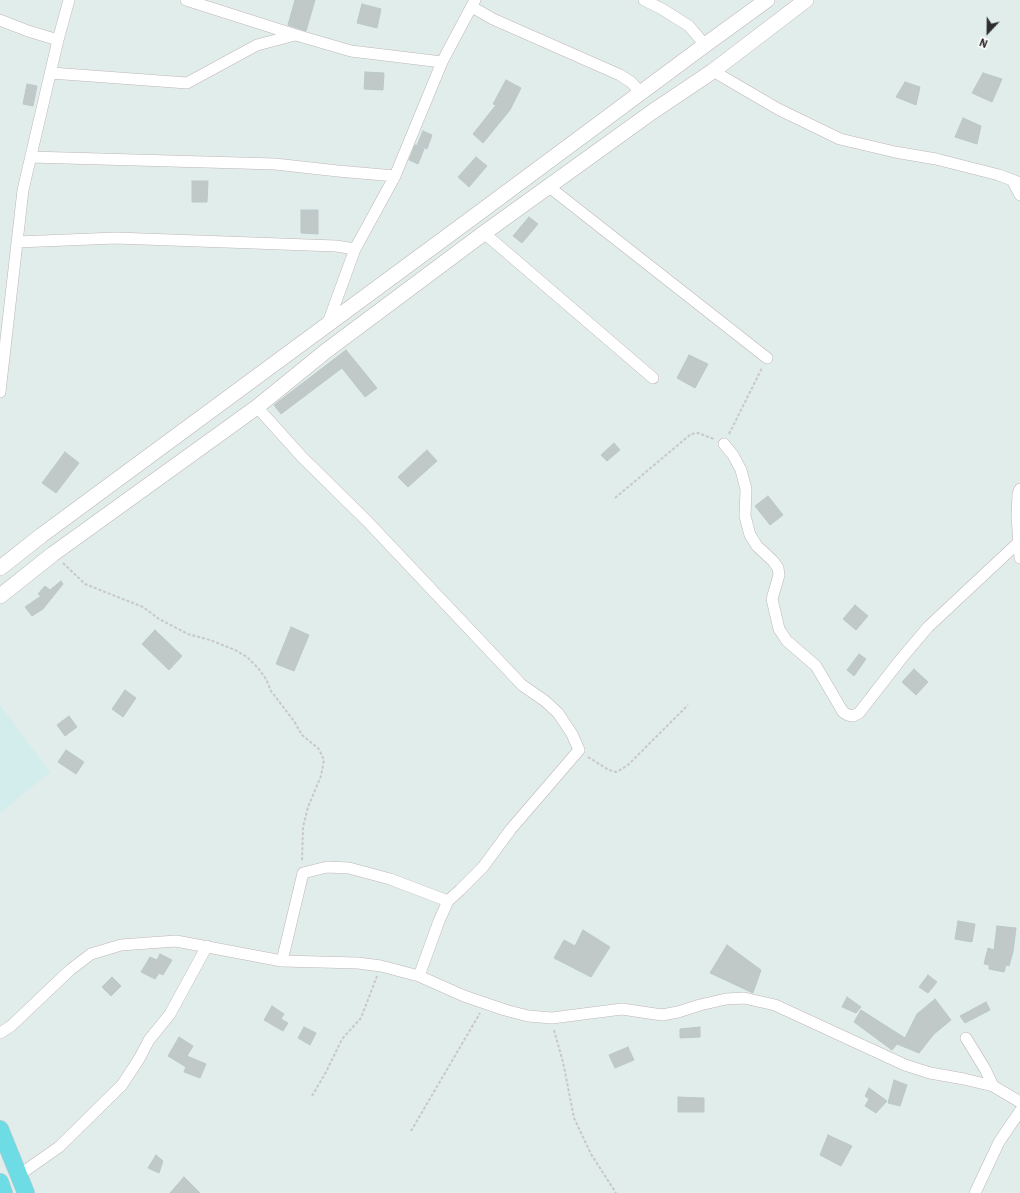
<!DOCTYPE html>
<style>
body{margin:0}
#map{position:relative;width:1020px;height:1193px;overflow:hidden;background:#e1edeb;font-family:"IBM Plex Sans",sans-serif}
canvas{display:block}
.north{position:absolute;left:968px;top:12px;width:40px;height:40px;-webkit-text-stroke:3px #fff;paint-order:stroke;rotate:202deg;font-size:11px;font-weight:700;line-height:16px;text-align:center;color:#2d2d2d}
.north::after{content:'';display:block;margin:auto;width:14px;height:18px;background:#2d2d2d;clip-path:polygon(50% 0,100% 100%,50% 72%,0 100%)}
</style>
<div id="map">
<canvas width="1020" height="1193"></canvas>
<div class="north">N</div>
</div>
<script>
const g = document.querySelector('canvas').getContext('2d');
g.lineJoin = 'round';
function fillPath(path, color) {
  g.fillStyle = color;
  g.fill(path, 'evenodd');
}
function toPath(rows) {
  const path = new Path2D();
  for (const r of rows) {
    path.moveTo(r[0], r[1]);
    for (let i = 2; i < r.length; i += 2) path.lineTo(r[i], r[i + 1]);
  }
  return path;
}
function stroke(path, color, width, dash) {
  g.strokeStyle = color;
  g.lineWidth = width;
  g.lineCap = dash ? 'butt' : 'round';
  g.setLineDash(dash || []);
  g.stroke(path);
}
fillPath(toPath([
 [0,705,50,772,0,813]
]), '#d2edec');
const building = toPath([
 [295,0,315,0,306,31,288,25,295,0],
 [362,4,381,9,377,28,357,23,362,4],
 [365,72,384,73,383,90,364,89,365,72],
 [983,73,1002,79,992,102,972,93,983,73],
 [506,80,521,88,510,110,483,143,473,134,496,105,493,104,506,80],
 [905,82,920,87,916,105,896,97,905,82],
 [27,84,37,86,33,106,23,104,27,84],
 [963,118,981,126,977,144,955,137,963,118],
 [423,131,432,135,427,149,417,145,423,131],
 [415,145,424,149,418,164,409,160,415,145],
 [476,157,487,166,469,187,458,177,476,157],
 [192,181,208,181,207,202,192,202,192,181],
 [301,210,318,210,318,234,301,233,301,210],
 [529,217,538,224,522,243,513,236,529,217],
 [346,350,377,388,365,397,342,368,281,414,274,405,346,350],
 [689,355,708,364,695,388,677,378,689,355],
 [614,443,620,450,607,461,601,455,614,443],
 [427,450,437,461,408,487,398,477,427,450],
 [65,452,79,463,56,493,42,483,65,452],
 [768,496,783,515,770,525,755,506,768,496],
 [61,581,63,584,43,609,32,616,25,607,41,596,38,594,45,586,50,590,61,581],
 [855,605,868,616,856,630,843,619,855,605],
 [291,627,309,635,294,671,276,664,291,627],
 [155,630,182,656,169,670,142,644,155,630],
 [859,654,866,659,854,676,847,670,859,654],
 [914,669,928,682,916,695,902,682,914,669],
 [125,690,136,698,123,717,112,709,125,690],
 [69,716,77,727,65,736,57,725,69,716],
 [66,750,84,762,76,774,58,762,66,750],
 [958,921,975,924,972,942,955,939,958,921],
 [997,926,1016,928,1013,952,1009,966,1006,965,1004,972,989,969,989,965,984,964,988,948,994,950,997,926],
 [583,930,610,947,591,977,554,958,564,940,575,946,583,930],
 [727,945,761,970,753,993,710,973,727,945],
 [160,954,172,960,163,975,159,973,155,979,141,972,150,957,157,960,160,954],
 [928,975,937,982,928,993,919,987,928,975],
 [112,977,121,986,111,996,102,987,112,977],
 [847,997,861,1007,856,1013,842,1007,847,997],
 [935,999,951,1020,934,1034,919,1053,897,1044,892,1050,854,1022,861,1010,905,1038,917,1014,935,999],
 [986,1002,990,1010,965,1023,960,1016,986,1002],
 [272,1006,284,1014,281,1019,288,1023,283,1031,264,1020,272,1006],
 [304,1027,316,1033,310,1045,298,1038,304,1027],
 [700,1027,700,1037,680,1038,680,1029,700,1027],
 [179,1037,193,1046,187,1056,206,1064,200,1078,184,1072,186,1067,168,1056,179,1037],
 [628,1047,634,1060,615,1068,609,1055,628,1047],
 [894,1080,907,1085,900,1106,888,1103,894,1080],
 [869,1088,887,1101,876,1113,865,1106,869,1099,865,1096,869,1088],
 [678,1097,704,1098,704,1112,678,1112,678,1097],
 [828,1135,852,1146,841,1166,820,1155,828,1135],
 [156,1155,163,1161,159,1173,148,1168,156,1155],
 [184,1177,200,1193,170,1193,184,1177]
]);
fillPath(building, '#c0c9c8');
stroke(building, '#bac8c8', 1);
const street = toPath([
 [186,0,296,35,351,51,442,62],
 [644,0,662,9,689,26,705,45],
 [472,7,493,19,620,75,631,82,641,93],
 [0,20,28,31,58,40],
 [713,71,778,109,840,139,895,152,936,159,999,175,1020,183],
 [51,73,187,83,257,45,295,35],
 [31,157,275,164,338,171,395,176],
 [1012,180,1020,195],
 [548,186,767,358],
 [484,233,653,378],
 [17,242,116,238,336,246,355,249],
 [328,323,355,249,395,176,442,62,475,0],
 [0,392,23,190,58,40,69,0],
 [257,407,302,457,367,521,522,685,545,701,558,713,572,734,579,750,511,829,483,867,460,890,448,901,439,921,419,976],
 [724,444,733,455,741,470,746,489,745,516,750,535,757,546,773,561,778,568,779,575,772,599,779,629,787,641,816,666,843,712,848,715,853,716,859,713,901,659,928,627,1019,542],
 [1020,489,1018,494,1017,516,1020,558],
 [282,961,303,873,327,867,349,868,390,879,448,901],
 [0,1033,11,1026,70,970,91,954,121,945,176,941,282,961,358,963,381,966,419,976,464,996,505,1010,528,1016,552,1018,622,1009,662,1015,678,1012,700,1005,726,999,744,998,775,1005,905,1065,930,1073,964,1079,993,1086,1020,1102],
 [966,1038,985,1069,993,1086],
 [19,1175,59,1147,122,1085,139,1059,149,1040,170,1014,207,946],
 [975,1193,999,1142,1020,1111]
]);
const secondary = toPath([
 [0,568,42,535,472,218,705,45,767,0],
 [0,596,53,554,257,407,326,351,484,233,652,112,713,71,806,0]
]);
const primary = toPath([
 [0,1129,26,1193],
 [0,1182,4,1193]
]);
stroke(street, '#bfb6b4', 12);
stroke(secondary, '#bfb6b4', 16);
stroke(primary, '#c8c8c8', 18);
stroke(toPath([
 [729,434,762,368],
 [615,498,691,434,698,433,714,439],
 [63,563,85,584,143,607,159,619,188,634,210,640,235,650,247,657,258,668,266,679,271,691,294,721,302,735,319,749,324,760,321,776,308,807,303,827,302,862],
 [588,757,609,770,616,772,620,770,628,765,688,705],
 [554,1030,563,1062,574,1118,591,1154,616,1193],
 [312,1096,326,1072,342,1039,361,1018,377,976],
 [411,1131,480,1013]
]), '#c8c8c8', 2, [3, 2]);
stroke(street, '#fff', 11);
stroke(secondary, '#fff', 15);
stroke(primary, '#6edce5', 17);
</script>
